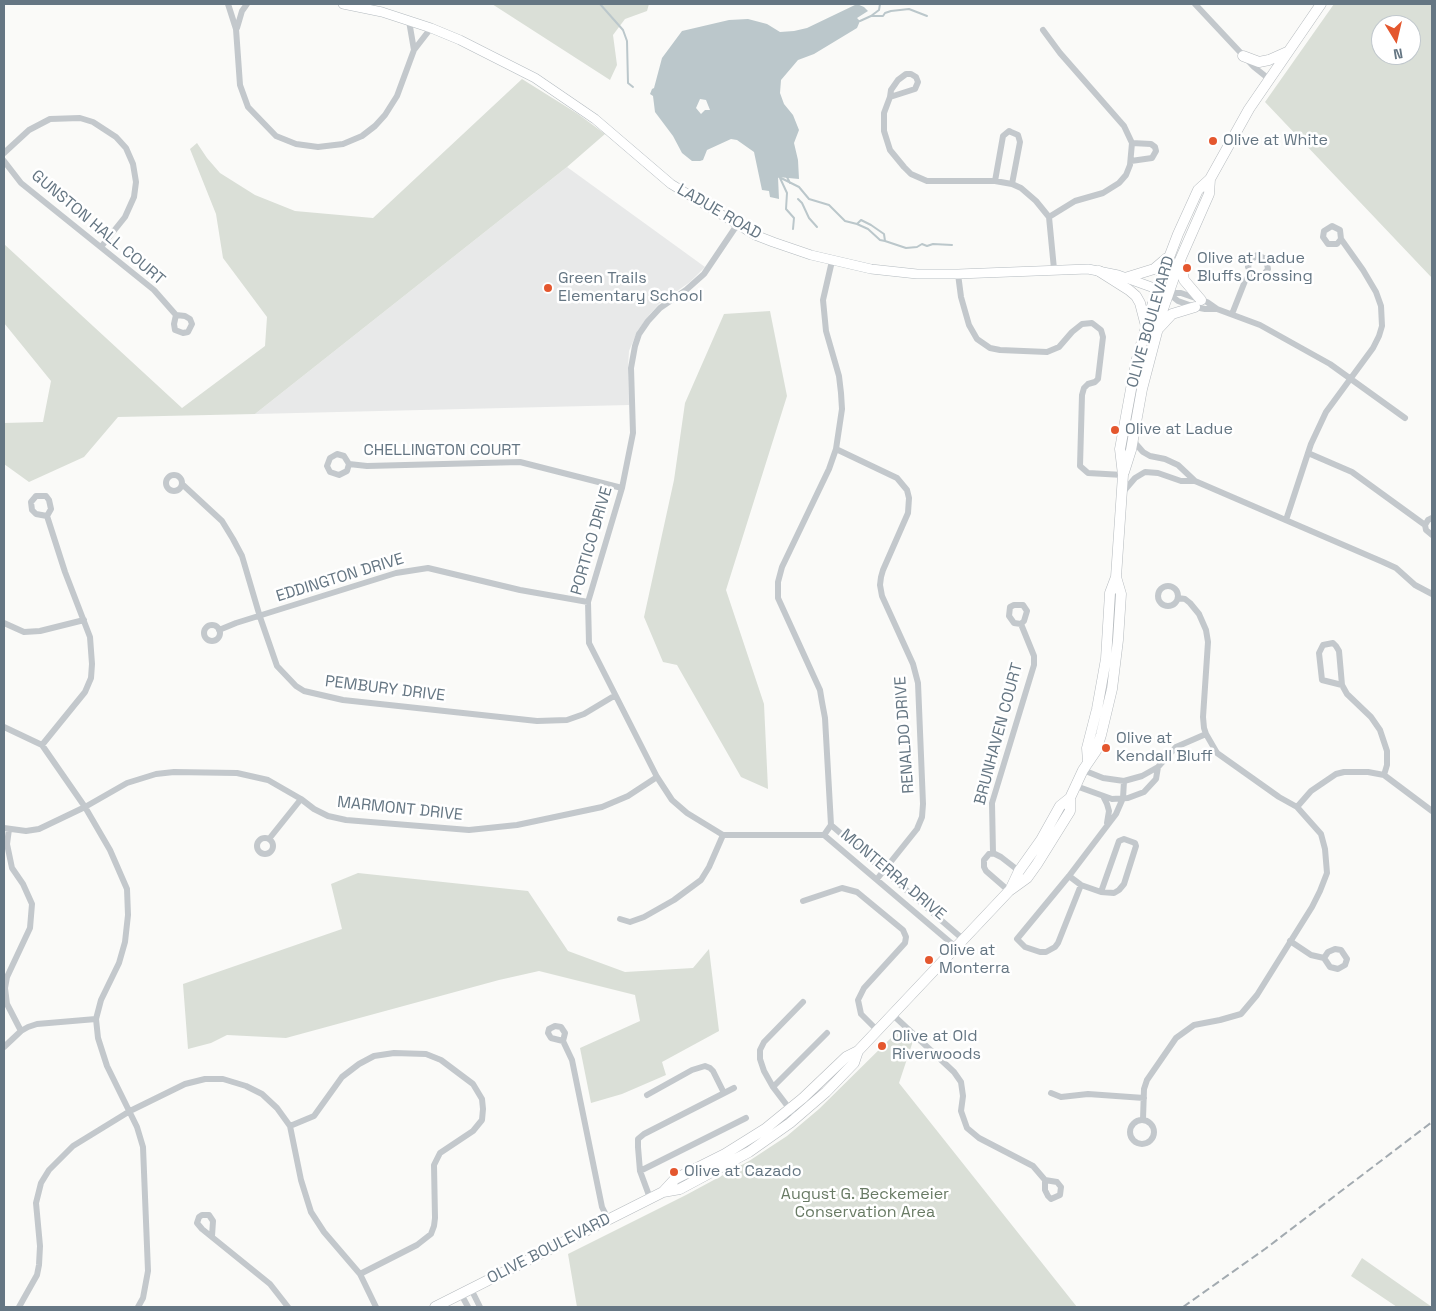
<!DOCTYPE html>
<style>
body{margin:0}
#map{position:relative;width:1436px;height:1311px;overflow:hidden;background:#fafaf8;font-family:"Space Grotesk",sans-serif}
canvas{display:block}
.frame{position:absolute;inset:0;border:5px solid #657683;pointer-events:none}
.north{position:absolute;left:1371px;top:15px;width:50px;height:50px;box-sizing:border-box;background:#fff;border:1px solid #c1c8cd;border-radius:50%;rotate:171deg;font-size:14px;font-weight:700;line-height:20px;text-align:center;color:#657683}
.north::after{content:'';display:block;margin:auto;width:18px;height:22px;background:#e4572e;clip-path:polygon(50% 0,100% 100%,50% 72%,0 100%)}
</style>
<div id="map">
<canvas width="1436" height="1311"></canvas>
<div class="frame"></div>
<div class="north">N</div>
</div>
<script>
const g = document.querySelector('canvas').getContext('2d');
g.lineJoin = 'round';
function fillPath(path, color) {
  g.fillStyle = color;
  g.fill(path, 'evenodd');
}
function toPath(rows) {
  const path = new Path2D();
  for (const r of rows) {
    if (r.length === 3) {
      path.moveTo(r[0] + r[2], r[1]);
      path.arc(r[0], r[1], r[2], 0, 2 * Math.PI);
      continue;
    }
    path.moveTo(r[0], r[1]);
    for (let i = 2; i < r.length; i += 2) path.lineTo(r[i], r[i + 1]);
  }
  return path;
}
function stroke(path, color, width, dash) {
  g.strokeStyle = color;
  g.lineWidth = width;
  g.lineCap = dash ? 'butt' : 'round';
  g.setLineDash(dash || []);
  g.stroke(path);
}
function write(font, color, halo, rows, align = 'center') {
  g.font = font + ' "Space Grotesk",sans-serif';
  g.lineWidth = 5;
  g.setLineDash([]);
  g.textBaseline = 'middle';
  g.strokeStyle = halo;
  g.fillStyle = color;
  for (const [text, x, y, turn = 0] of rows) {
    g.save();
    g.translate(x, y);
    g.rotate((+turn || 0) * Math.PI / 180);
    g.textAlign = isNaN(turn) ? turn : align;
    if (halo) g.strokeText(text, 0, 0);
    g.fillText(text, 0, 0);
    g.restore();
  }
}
fillPath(toPath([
 [567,167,705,267,690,282,660,303,650,314,638,330,629,351,628,367,629,405,255,414]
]), '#e8e9e9');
fillPath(toPath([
 [492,4,649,4,647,11,625,19,613,35,617,65,610,80],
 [1334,4,1432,4,1432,278,1265,102],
 [1381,25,1411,25,1411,55,1381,55],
 [522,79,578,114,605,134,567,167,255,414,118,417,84,457,29,482,4,464,4,423,43,422,51,381,4,323,4,244,182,408,265,346,267,317,223,258,216,214,190,149,197,143,207,158,220,173,255,195,295,211,373,218],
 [770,311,787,396,726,590,764,704,768,789,741,777,677,665,663,662,644,617,674,480,685,403,724,314],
 [358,873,528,891,568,951,625,972,693,968,709,949,719,1031,662,1062,666,1075,622,1094,591,1103,580,1048,640,1021,635,995,539,971,499,980,286,1038,227,1035,211,1043,188,1049,183,984,342,929,331,884],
 [898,1031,913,1041,899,1083,1077,1307,577,1307,568,1254,686,1195,749,1161,787,1136,819,1109],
 [1362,1258,1432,1307,1397,1307,1351,1276]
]), '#dadfd7');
fillPath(toPath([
 [857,4,864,7,868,11,857,18,860,21,857,28,814,54,798,60,781,80,780,93,784,104,793,115,799,130,794,143,798,160,799,179,778,177,779,199,770,197,769,191,762,190,754,152,737,140,731,139,707,150,703,160,700,161,692,161,682,153,673,136,655,112,653,96,650,94,652,89,654,88,662,58,682,31,729,20,748,19,767,24,780,32,794,31,807,28],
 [700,99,706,100,710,110,705,110,701,114,696,108]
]), '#bbc7cb');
stroke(toPath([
 [600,4,623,30,627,41,628,83,633,87],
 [871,16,883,16,885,13,891,11,909,9,927,16],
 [860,21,871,16,879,10,880,4],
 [779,177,799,187,809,199,829,205,845,221,857,224,861,220,871,225,884,234,885,241,906,248,917,247,922,244,927,246,933,244,952,245],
 [787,177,790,183],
 [780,178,787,193,786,209,794,218,793,229],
 [798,199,802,203,809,218,817,227],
 [857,224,868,229,880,240,885,241]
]), '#bbc7cb', 2);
const secondary = toPath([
 [343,4,382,12,431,28,460,40,535,78,595,119,671,184,755,235,773,242,811,255,871,269,917,274,958,274,1088,269,1118,275,1168,293]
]);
const primary = toPath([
 [1243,56,1259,62,1269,60,1287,52],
 [1180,260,1184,280,1201,300],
 [1099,271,1129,290,1136,296,1140,303,1146,326],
 [1125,278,1154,269,1167,258],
 [1159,328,1172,314,1195,307],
 [1124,472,1131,450,1142,389,1163,309,1180,260,1209,194,1210,179],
 [1088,762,1087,748,1097,709,1106,659,1110,593,1116,577,1123,475,1120,449,1136,362,1157,289,1178,234,1198,190,1210,179,1249,109,1321,4],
 [1011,888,1019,871,1041,840,1060,806,1070,798],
 [663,1192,675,1179,725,1154,765,1129,803,1098,846,1057,858,1051,1009,891,1027,878,1037,864,1070,811,1070,798,1083,770,1096,751,1101,735,1112,689,1118,640,1121,594,1116,577],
 [435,1307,663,1192,680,1189,749,1152,790,1123,826,1092,854,1063,858,1051]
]);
stroke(secondary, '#b3babf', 10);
stroke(primary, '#b5babe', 11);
stroke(toPath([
 [228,4,236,29,240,85,248,107,276,136,296,144,318,147,343,144,362,136,375,126,385,115,397,96,414,50,431,28],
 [1195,4,1254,67,1269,79],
 [409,21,414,50],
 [237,28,242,11,247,4],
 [1043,30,1060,53,1124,126,1132,143,1130,165,1126,175,1119,183,1103,193,1075,201,1049,217],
 [890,97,915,89,918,82,916,77,911,74,906,74,898,80,891,90,890,97,884,113,884,131,890,150,904,167,911,174,927,181,995,181,1012,184,1021,188,1036,201,1049,217,1054,269],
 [4,153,29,130,50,119,80,118,93,122,116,137,126,148,133,164,136,182,134,197,125,217,101,247],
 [4,161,21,183,154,290,176,315,185,316,190,319,192,324,188,332,183,333,175,330,174,324,176,315],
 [1131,161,1152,158,1156,151,1155,147,1151,144,1132,143],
 [995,181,1003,136,1009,131,1011,132,1018,135,1020,142,1012,184],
 [737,225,704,274,686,290,660,308,648,321,639,334,635,346,631,368,633,433,622,488,588,602,589,643,657,777,672,800,687,813,723,835,824,835,957,948],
 [958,274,961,297,969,325,977,339,990,348,1000,350,1047,352,1059,347,1072,332,1082,324,1092,323,1101,330,1103,337,1098,379,1095,382,1088,384,1084,388,1082,395,1080,466,1088,473,1123,475],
 [1217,309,1205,309,1195,307,1178,301,1168,293,1181,293,1207,302,1217,309,1260,325,1330,364,1405,418],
 [1232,314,1245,281,1251,273,1248,267,1250,261,1257,255,1266,259,1268,269,1264,274,1257,276,1251,273],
 [1134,438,1136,444,1143,452,1150,456,1165,459,1178,465,1195,481],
 [836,449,897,478,907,490,909,498,908,513,883,570,881,577,880,585,882,596,913,664,918,683,923,804,922,817,917,829,877,879],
 [1308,453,1352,472,1425,525],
 [349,464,344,456,337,454,330,458,327,466,330,472,339,475,347,471,349,464,367,466,520,462,622,488],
 [174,483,8],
 [182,484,222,521,233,539,242,556,260,617,277,666,296,686,304,691,343,700,537,721,567,720,584,714,614,696],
 [1123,492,1135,478,1145,472,1158,473,1181,481,1195,481,1383,562,1396,568,1415,585,1432,594],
 [1432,518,1428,520,1425,525,1426,530,1432,535],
 [1286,520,1311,444,1326,412,1373,348,1379,336,1382,326,1381,306,1376,292,1363,270,1341,239,1340,230,1332,226,1324,231,1323,237,1328,244,1337,244,1341,239],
 [1168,596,10],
 [4,623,24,632,40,631,84,620],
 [212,633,8],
 [219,630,236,623,396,573,428,568,520,590,588,602],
 [1342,685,1322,680,1319,653,1323,645,1333,643,1336,646,1339,651,1342,685,1347,694,1371,717,1380,730,1387,751,1387,765,1384,775],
 [4,727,42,745,85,807,110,850,127,889,128,915,125,942,119,963,101,1000,96,1019,98,1038,107,1066,137,1127,143,1147,148,1271,143,1298,138,1307],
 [42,745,85,692,91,678,92,664,90,637,65,572,47,516,36,514,32,510,31,502,36,496,46,496,49,500,51,509,47,516],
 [1158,767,1176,747,1206,734],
 [1076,786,1112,799,1128,798,1144,792,1156,779,1158,767,1142,776,1124,781,1103,778,1083,770],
 [1103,796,1107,804,1109,811,1107,823],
 [1297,807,1311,791,1336,774,1344,772,1368,772,1384,775,1432,811],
 [831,825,964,940],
 [4,828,26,831,39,829,85,807,127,783,156,774,174,772,237,773,268,780,301,799,314,809,328,816,346,820,469,830,517,825,602,807,628,796,657,777],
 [9,829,7,844,12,868,23,884,32,904,30,928,7,977,5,988,7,1004,21,1031],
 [824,835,831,825,825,718,822,702,820,690,778,598,778,582,782,567,829,469,836,449,842,409,841,393,839,376,826,331,823,300,832,261],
 [265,846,8],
 [269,839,301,799],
 [993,853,992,803,1034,665,1034,656,1021,624,1024,621,1027,611,1023,605,1014,605,1010,607,1009,616,1014,623,1021,624],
 [1069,876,1081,885,1101,892,1114,893,1119,890,1124,884,1136,846,1135,843,1124,839,1119,841,1101,892],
 [1081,885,1058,943,1055,947,1046,952,1040,952,1025,947,1017,939,1069,876,1116,814,1123,798,1124,781],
 [1009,891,986,871,984,867,984,860,989,854,993,853,1001,857,1019,871],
 [803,901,842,888,857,892,903,930,906,937,905,943,864,988,858,1000,861,1014,878,1031],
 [620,919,630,922,644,917,674,900,701,880,709,867,723,835],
 [1290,941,1311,955,1324,958],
 [1335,949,1341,950,1347,959,1345,965,1338,969,1330,967,1324,958,1328,952,1335,949],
 [893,1015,954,1072,961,1082,963,1096,961,1111,967,1128,979,1138,1033,1166,1045,1180,1045,1190,1048,1196,1051,1199,1060,1195,1061,1187,1057,1182,1045,1180],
 [563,1041,565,1033,561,1027,555,1026,549,1029,548,1033,551,1038,563,1041,572,1060,602,1207,608,1219],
 [4,1047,21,1031,28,1027,37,1024,96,1019],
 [773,1087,827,1033],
 [1051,1093,1061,1097,1088,1094,1144,1098],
 [647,1095,692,1070,705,1066,710,1068,713,1071,724,1093],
 [792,1112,773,1087,764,1071,760,1059,760,1050,764,1042,803,1002],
 [1143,1119,1144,1089,1147,1080,1176,1038,1194,1025,1220,1020,1241,1014,1257,995,1312,907,1320,891,1327,873,1325,849,1321,834,1297,807,1279,797,1217,753,1206,734,1204,728,1203,717,1208,642,1206,630,1199,614,1190,603,1185,599,1178,598],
 [1142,1132,12],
 [290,1126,314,1116,342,1077,359,1064,374,1056,394,1053,426,1054,441,1060,473,1084,482,1099,483,1109,482,1120,473,1131,440,1153,434,1165,435,1218,434,1226,431,1234,417,1245,360,1274],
 [640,1171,746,1118],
 [650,1198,640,1171,638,1147,638,1139,644,1134,734,1088],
 [212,1236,213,1221,209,1215,202,1215,199,1217,197,1223,202,1229,270,1284,288,1307],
 [471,1289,480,1307],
 [461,1294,468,1307],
 [19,1307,37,1275,39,1265,40,1246,36,1203,41,1183,49,1170,73,1146,130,1111,185,1084,205,1079,223,1079,246,1086,262,1094,277,1108,290,1126,301,1180,311,1212,324,1232,360,1274,376,1307]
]), '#c3c8cc', 6);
stroke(secondary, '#fff', 9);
stroke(primary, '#fff', 10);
stroke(toPath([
 [1183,1307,1265,1249,1432,1122]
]), '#a2aab0', 2, [8, 4]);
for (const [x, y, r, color] of [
 [1213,141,5,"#e4572e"],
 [1187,268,5,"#e4572e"],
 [548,288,5,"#e4572e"],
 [1115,430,5,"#e4572e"],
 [1106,748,5,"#e4572e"],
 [929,960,5,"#e4572e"],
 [882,1046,5,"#e4572e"],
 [674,1172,5,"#e4572e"]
]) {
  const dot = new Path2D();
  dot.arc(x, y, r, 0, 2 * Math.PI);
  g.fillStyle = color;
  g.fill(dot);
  stroke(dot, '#fff', 2);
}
write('16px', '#657683', '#fff', [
 ["Olive at White",1223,141],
 ["Olive at Ladue",1197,259],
 ["Bluffs Crossing",1197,277],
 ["Green Trails",558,279],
 ["Elementary School",558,297],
 ["Olive at Ladue",1125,430],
 ["Olive at",1116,739],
 ["Kendall Bluff",1116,757],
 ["Olive at",939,951],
 ["Monterra",939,969],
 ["Olive at Old",892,1037],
 ["Riverwoods",892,1055],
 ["Olive at Cazado",684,1172]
], 'left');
write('16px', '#657683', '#fff', [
 ["LADUE ROAD",719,212,30],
 ["GUNSTON HALL COURT",98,228,40],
 ["OLIVE BOULEVARD",1151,322,-74],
 ["CHELLINGTON COURT",442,451],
 ["PORTICO DRIVE",592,541,-74],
 ["EDDINGTON DRIVE",340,578,-17],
 ["PEMBURY DRIVE",385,689,7],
 ["BRUNHAVEN COURT",999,734,-75],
 ["RENALDO DRIVE",905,735,-94],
 ["MARMONT DRIVE",400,809,6],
 ["MONTERRA DRIVE",893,875,40],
 ["OLIVE BOULEVARD",549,1249,-27]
]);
write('16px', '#687a64', '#fff', [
 ["August G. Beckemeier",865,1195],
 ["Conservation Area",865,1213]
]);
</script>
